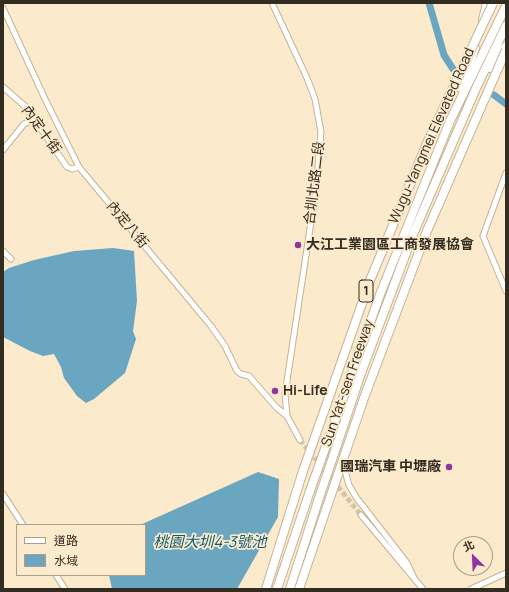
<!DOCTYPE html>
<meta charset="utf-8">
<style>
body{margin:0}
#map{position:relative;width:509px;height:592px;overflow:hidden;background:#fceacc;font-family:Manrope,"Noto Sans TC",sans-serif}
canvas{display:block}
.frame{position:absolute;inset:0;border:4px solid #332c21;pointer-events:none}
.legend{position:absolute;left:16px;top:524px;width:130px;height:52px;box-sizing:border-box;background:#fceacc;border:1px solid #ac9e88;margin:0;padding:5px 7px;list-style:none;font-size:12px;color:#332c21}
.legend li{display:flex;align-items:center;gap:8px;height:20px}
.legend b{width:20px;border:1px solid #ac9e88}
.north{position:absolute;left:453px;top:536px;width:40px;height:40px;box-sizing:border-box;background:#fceacc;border:1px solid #ac9e88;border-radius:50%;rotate:336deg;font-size:11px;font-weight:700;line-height:16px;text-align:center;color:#332c21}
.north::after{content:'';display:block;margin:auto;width:14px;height:18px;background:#8e35a0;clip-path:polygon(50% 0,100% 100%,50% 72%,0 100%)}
</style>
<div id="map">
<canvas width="509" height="592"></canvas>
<div class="frame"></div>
<ul class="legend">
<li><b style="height:5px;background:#fff"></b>道路</li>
<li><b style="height:11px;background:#6aa6c0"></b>水域</li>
</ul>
<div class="north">北</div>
</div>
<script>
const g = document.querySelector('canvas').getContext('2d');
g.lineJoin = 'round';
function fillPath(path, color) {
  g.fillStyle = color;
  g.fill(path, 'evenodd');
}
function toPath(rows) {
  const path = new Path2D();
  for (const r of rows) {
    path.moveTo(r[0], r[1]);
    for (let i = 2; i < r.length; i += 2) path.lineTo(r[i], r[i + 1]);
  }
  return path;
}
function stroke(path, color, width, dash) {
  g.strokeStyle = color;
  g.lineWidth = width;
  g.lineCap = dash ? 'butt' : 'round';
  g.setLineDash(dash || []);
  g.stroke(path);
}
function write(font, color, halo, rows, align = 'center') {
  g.font = font + ' Manrope,"Noto Sans TC",sans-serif';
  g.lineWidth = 3.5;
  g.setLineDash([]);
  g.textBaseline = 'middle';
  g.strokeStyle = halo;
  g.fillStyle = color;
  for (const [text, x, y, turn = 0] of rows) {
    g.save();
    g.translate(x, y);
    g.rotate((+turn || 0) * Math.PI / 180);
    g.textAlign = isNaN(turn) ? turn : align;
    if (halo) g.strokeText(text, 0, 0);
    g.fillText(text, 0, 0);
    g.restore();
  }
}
fillPath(toPath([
 [113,248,134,251,137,301,133,331,136,339,125,373,94,399,86,403,77,396,64,378,61,367,54,354,43,356,30,351,3,337,3,272,9,268,34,260,74,251],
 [258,472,279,479,278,517,237,589,112,589,109,575,145,575,145,525,140,525]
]), '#6aa6c0');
stroke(toPath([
 [429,3,444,55,453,69],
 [494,95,506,104]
]), '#6aa6c0', 7);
stroke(toPath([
 [300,440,361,515]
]), '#d4c4aa', 5, [5, 2.5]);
const minor = toPath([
 [272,3,307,78,315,99,321,132,316,189,285,394,287,416,300,440],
 [3,8,45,99,79,167,211,326,225,346,237,371,241,374,249,376,276,407,287,416],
 [3,87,26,107,67,167,72,169,79,167],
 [3,150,24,124,35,119],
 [506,173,483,236,506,291],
 [3,251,11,259],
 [345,461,345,471,349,485,356,497,407,563,415,580],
 [3,494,23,525],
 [361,515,423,589],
 [56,575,65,589],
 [471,589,506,573]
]);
const highway = toPath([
 [483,20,487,3],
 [490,68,506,46],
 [461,88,475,48],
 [326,446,381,292,450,121,506,6],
 [335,451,361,373,414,232,477,86,506,26],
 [277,589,310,491],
 [290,589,320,495]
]);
stroke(minor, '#c5b397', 7);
stroke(highway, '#c5b397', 10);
stroke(minor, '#fff', 5);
stroke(highway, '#fff', 8);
const highwayBridge = toPath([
 [310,491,326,446],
 [320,495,335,451],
 [266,589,303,471,371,278,428,141,493,3],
 [299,589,364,398,427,231,506,50]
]);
stroke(highwayBridge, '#c5b397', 10, []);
stroke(highwayBridge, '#fff', 8);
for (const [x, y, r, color] of [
 [298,245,4,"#8e35a0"],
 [275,391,4,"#8e35a0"],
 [449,467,4,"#8e35a0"]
]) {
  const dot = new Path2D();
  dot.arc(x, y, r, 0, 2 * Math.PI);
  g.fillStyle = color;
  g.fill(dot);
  stroke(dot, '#fceacc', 1.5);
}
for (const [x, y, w] of [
 [366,291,14]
]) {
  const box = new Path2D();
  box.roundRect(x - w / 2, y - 11, w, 22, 3);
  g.fillStyle = '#fceacc';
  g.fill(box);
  stroke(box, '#332c21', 1);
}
write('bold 13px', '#332c21', null, [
 ["1",366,291]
]);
write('14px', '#332c21', '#fceacc', [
 ["內定十街",41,130,54],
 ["Wugu-Yangmei Elevated Road",432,136,-66],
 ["合圳北路二段",315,183,-83],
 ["內定八街",127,225,50],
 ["Sun Yat-sen Freeway",348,383,-71]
]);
write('bold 14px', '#332c21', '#fceacc', [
 ["大江工業園區工商發展協會",306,245],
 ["Hi-Life",283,391],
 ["國瑞汽車 中壢廠",441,467,"right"]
], 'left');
write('italic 15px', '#095c76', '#fceacc', [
 ["桃園大圳4-3號池",210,543]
]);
</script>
